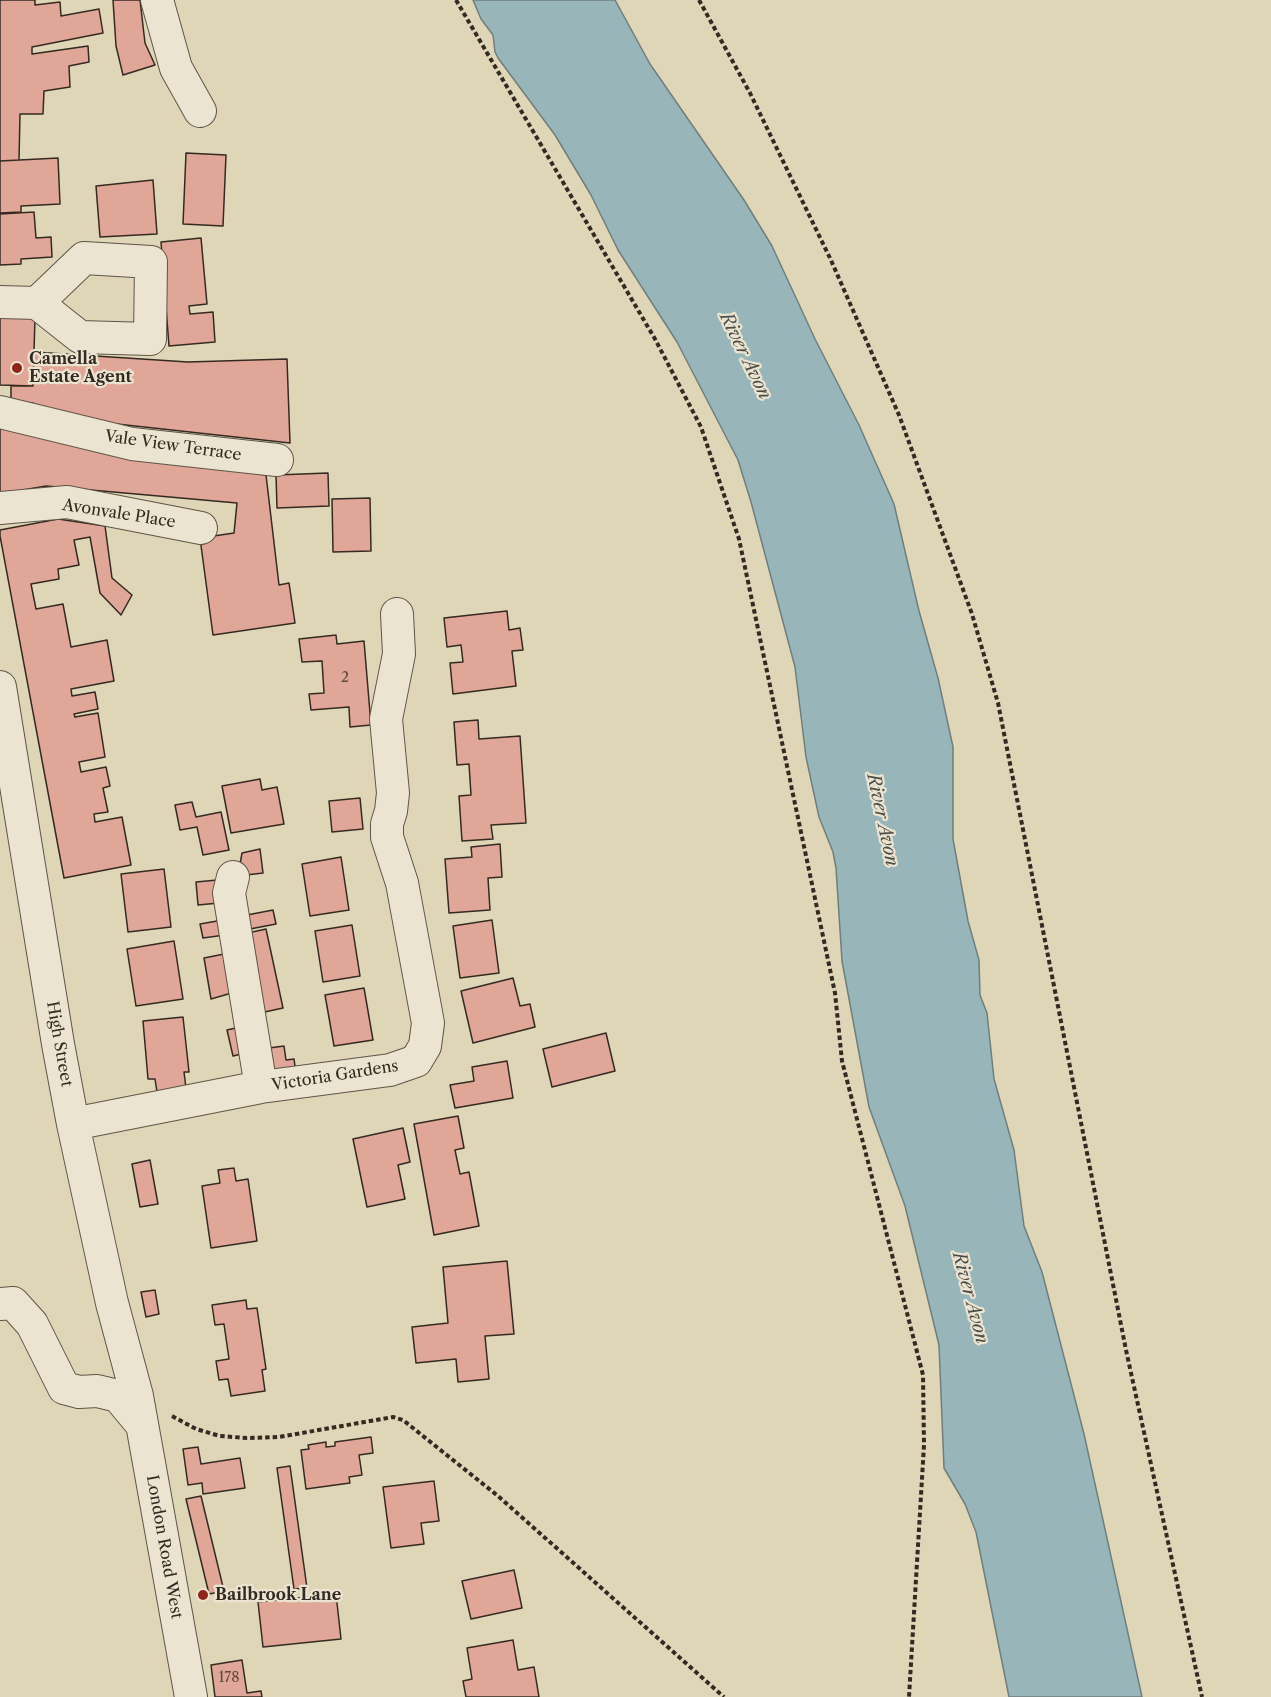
<!DOCTYPE html>
<style>
body{margin:0}
canvas{display:block;background:#dfd6b8}
</style>
<canvas width="1271" height="1697"></canvas>
<script>
const g = document.querySelector('canvas').getContext('2d');
g.lineJoin = 'round';
function fillPath(path, color) {
  g.fillStyle = color;
  g.fill(path, 'evenodd');
}
function toPath(rows) {
  const path = new Path2D();
  for (const r of rows) {
    path.moveTo(r[0], r[1]);
    for (let i = 2; i < r.length; i += 2) path.lineTo(r[i], r[i + 1]);
  }
  return path;
}
function stroke(path, color, width, dash) {
  g.strokeStyle = color;
  g.lineWidth = width;
  g.lineCap = dash ? 'butt' : 'round';
  g.setLineDash(dash || []);
  g.stroke(path);
}
function write(font, color, halo, rows, align = 'center') {
  g.font = font + ' "Libre Caslon Text",serif';
  g.lineWidth = 4.5;
  g.setLineDash([]);
  g.textBaseline = 'middle';
  g.strokeStyle = halo;
  g.fillStyle = color;
  for (const [text, x, y, turn = 0] of rows) {
    g.save();
    g.translate(x, y);
    g.rotate((+turn || 0) * Math.PI / 180);
    g.textAlign = isNaN(turn) ? turn : align;
    if (halo) g.strokeText(text, 0, 0);
    g.fillText(text, 0, 0);
    g.restore();
  }
}
const water = toPath([
 [473,0,615,0,650,64,744,200,772,246,815,339,859,425,894,504,919,611,938,678,953,747,953,839,968,921,979,960,980,995,987,1013,994,1079,1014,1150,1024,1226,1042,1272,1084,1434,1142,1697,1009,1697,976,1532,965,1504,944,1468,939,1345,905,1206,869,1107,842,961,836,868,833,852,819,817,806,757,795,667,751,502,738,460,677,342,618,250,591,195,555,135,498,58,495,52,493,35,481,19,473,0]
]);
fillPath(water, '#98b6b9');
stroke(water, '#707e7c', 1.5);
const building = toPath([
 [0,0,35,0,35,5,60,2,61,16,99,9,103,33,32,47,32,54,88,46,89,62,69,66,70,87,44,91,43,114,20,114,19,160,0,161,0,0],
 [113,0,140,0,145,43,155,65,123,75,116,46,113,0],
 [186,153,226,155,223,226,183,224,186,153],
 [58,158,60,204,21,206,21,212,0,213,0,161,58,158],
 [153,180,157,234,100,237,96,186,153,180],
 [34,212,36,238,51,237,52,257,21,259,21,264,0,265,0,214,34,212],
 [201,238,207,304,189,306,190,314,213,312,215,342,169,346,161,242,201,238],
 [0,318,35,318,33,386,0,385,0,318],
 [34,352,188,362,287,359,290,443,44,416,33,411,33,403,11,402,11,386,33,386,34,352],
 [0,426,266,475,279,585,289,583,295,623,213,635,200,538,234,533,237,503,46,486,0,494,0,426],
 [328,473,329,506,277,508,276,475,328,473],
 [370,498,371,551,333,552,332,499,370,498],
 [58,519,105,526,112,578,132,595,121,615,100,593,90,537,74,540,79,565,58,569,59,579,31,584,36,609,63,604,71,647,107,640,114,681,71,689,72,696,95,692,98,709,74,714,75,717,98,713,105,757,79,762,81,772,106,767,110,786,103,788,108,812,94,814,95,822,122,817,131,865,64,878,0,536,0,530,58,519],
 [507,611,509,630,520,628,523,650,512,651,516,686,453,694,450,663,463,662,461,645,447,647,444,618,507,611],
 [336,635,337,644,364,641,371,725,350,727,349,707,311,710,309,694,324,693,322,661,302,662,299,639,336,635],
 [478,720,479,739,520,736,526,823,491,825,493,839,462,841,459,796,471,795,469,764,457,765,454,722,478,720],
 [260,779,262,790,277,787,284,824,231,833,222,786,260,779],
 [360,798,363,829,332,832,329,801,360,798],
 [192,802,196,817,221,812,229,850,203,855,197,827,180,830,175,805,192,802],
 [500,844,502,877,488,878,490,910,449,913,445,859,472,857,471,847,500,844],
 [260,849,263,873,238,876,242,853,260,849],
 [341,857,349,910,310,916,302,864,341,857],
 [164,869,171,927,128,932,121,874,164,869],
 [217,880,219,903,198,905,196,882,217,880],
 [273,910,276,924,250,929,247,915,273,910],
 [223,920,225,935,203,938,200,924,223,920],
 [492,920,499,973,460,978,453,926,492,920],
 [352,925,360,976,323,982,315,931,352,925],
 [266,929,283,1008,260,1013,243,934,266,929],
 [174,941,183,999,136,1006,127,949,174,941],
 [229,953,235,992,211,999,204,958,229,953],
 [513,978,520,1006,530,1004,535,1027,473,1043,461,991,513,978],
 [364,988,373,1040,334,1046,325,995,364,988],
 [183,1017,189,1072,184,1072,186,1088,157,1092,155,1079,148,1079,143,1021,183,1017],
 [244,1026,250,1052,233,1056,227,1030,244,1026],
 [606,1033,615,1071,552,1087,543,1049,606,1033],
 [284,1046,286,1060,294,1059,296,1073,275,1077,269,1048,284,1046],
 [507,1061,513,1098,455,1108,450,1085,474,1081,472,1067,507,1061],
 [458,1116,464,1148,455,1150,460,1174,469,1172,479,1226,434,1235,414,1124,458,1116],
 [403,1128,410,1162,398,1165,405,1199,367,1207,353,1139,403,1128],
 [150,1160,158,1204,140,1207,132,1164,150,1160],
 [234,1168,236,1181,248,1179,257,1241,211,1248,202,1186,220,1183,218,1170,234,1168],
 [507,1261,514,1334,485,1336,489,1379,458,1382,456,1359,416,1363,412,1327,448,1323,443,1267,507,1261],
 [155,1290,159,1314,146,1317,141,1292,155,1290],
 [246,1300,247,1309,257,1308,266,1369,262,1370,265,1391,231,1396,228,1379,219,1380,216,1361,229,1359,224,1324,215,1325,212,1305,246,1300],
 [371,1437,373,1453,359,1455,362,1475,349,1477,350,1483,306,1489,301,1450,309,1449,308,1445,326,1442,326,1447,335,1446,335,1442,371,1437],
 [198,1447,201,1464,240,1458,245,1488,203,1494,202,1483,188,1485,183,1449,198,1447],
 [290,1466,307,1588,294,1589,277,1468,290,1466],
 [434,1481,439,1521,421,1523,424,1544,391,1548,383,1487,434,1481],
 [201,1496,224,1591,209,1594,186,1499,201,1496],
 [514,1570,522,1608,471,1619,462,1581,514,1570],
 [336,1594,341,1639,263,1647,258,1602,336,1594],
 [513,1640,518,1670,534,1667,539,1697,466,1697,463,1681,472,1679,467,1648,513,1640],
 [242,1660,247,1693,261,1691,262,1697,215,1697,211,1665,242,1660]
]);
fillPath(building, '#e0a697');
stroke(building, '#342a21', 1.5);
const minor = toPath([
 [157,0,176,68,200,111],
 [0,302,37,303,80,337,150,339,151,262,84,258,37,303],
 [0,412,132,444,277,460],
 [0,508,67,502,201,528],
 [0,687,58,1044,73,1124,112,1303,137,1396,191,1697],
 [233,877,229,893,261,1087],
 [73,1124,261,1087,390,1070,416,1061,425,1046,428,1023,402,883,387,837,387,824,391,811,393,793,386,719,399,654,397,614],
 [0,1304,13,1303,32,1324,64,1388,79,1392,97,1391,118,1396,142,1425]
]);
stroke(minor, '#5f5547', 34);
stroke(toPath([
 [456,0,655,339,701,427,739,539,835,993,842,1061,923,1375,924,1445,909,1697],
 [699,0,750,93,830,258,899,415,972,614,998,703,1126,1350,1202,1697],
 [172,1416,196,1429,220,1436,247,1438,279,1437,393,1417,403,1420,498,1496,724,1697]
]), '#342a21', 4, [4.5, 3]);
stroke(minor, '#eae4d1', 32);
for (const [x, y, r, color] of [
 [17,368,6,"#8f2418"],
 [203,1595,6,"#8f2418"]
]) {
  const dot = new Path2D();
  dot.arc(x, y, r, 0, 2 * Math.PI);
  g.fillStyle = color;
  g.fill(dot);
  stroke(dot, '#eae4d1', 2);
}
write('14px', '#5f493e', null, [
 ["2",345,678],
 ["178",229,1678]
]);
write('bold 16px', '#342a21', '#eae4d1', [
 ["Camella",29,359],
 ["Estate Agent",29,377],
 ["Bailbrook Lane",215,1595]
], 'left');
write('16px', '#342a21', '#eae4d1', [
 ["Vale View Terrace",173,446,8],
 ["Avonvale Place",119,514,9],
 ["High Street",59,1044,80],
 ["Victoria Gardens",335,1076,-9],
 ["London Road West",164,1547,80]
]);
write('italic 18px', '#4d4d47', '#eae4d1', [
 ["River Avon",745,356,64],
 ["River Avon",882,820,78],
 ["River Avon",970,1298,75]
]);
</script>
